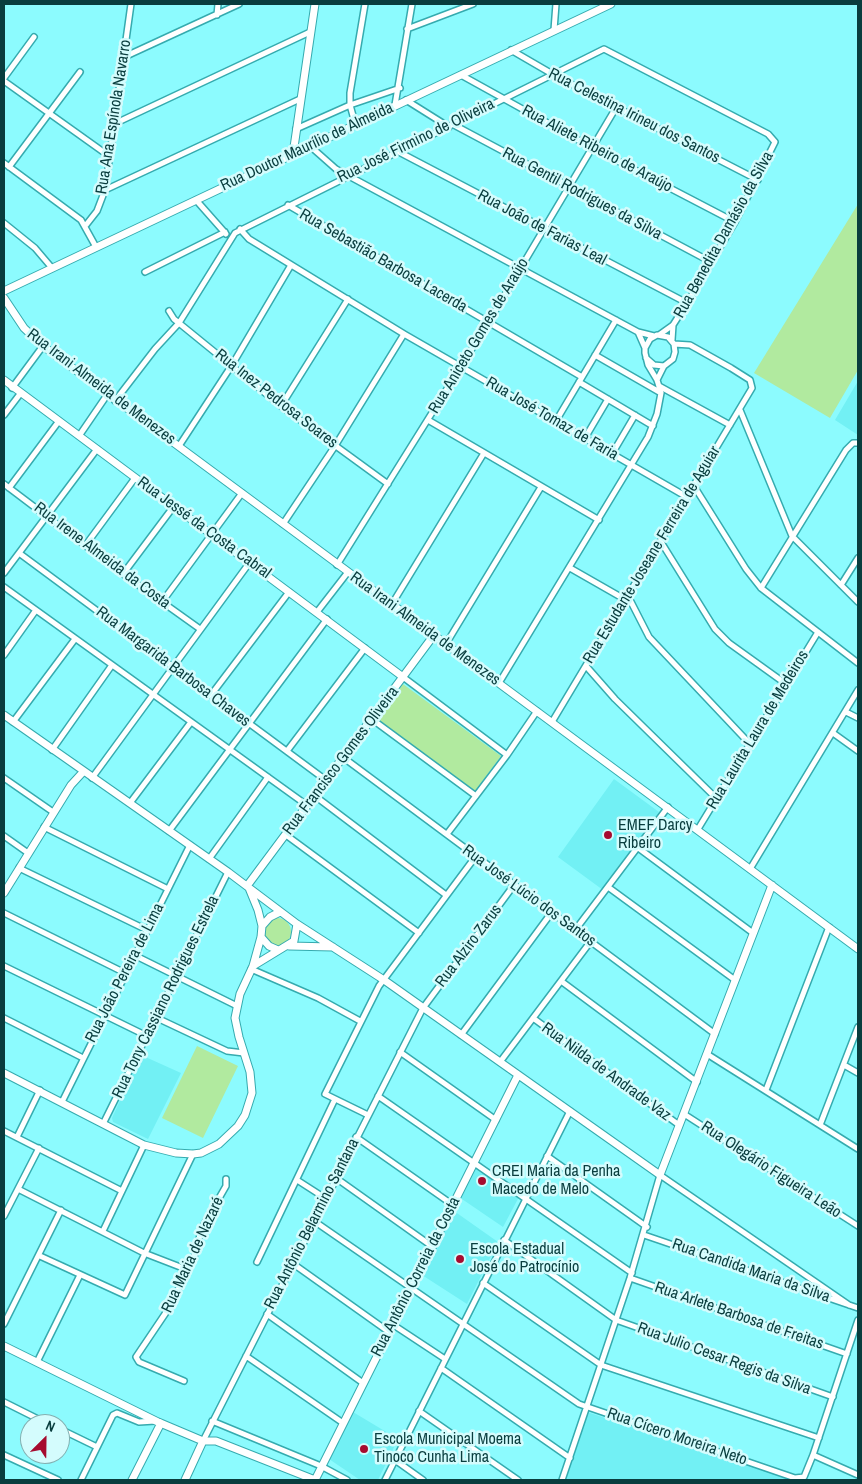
<!DOCTYPE html>
<meta charset="utf-8">
<style>
body{margin:0}
#map{position:relative;width:862px;height:1484px;overflow:hidden;background:#8cfbfe;font-family:"Archivo Narrow",sans-serif}
canvas{display:block}
.frame{position:absolute;inset:0;border:5px solid #093d3e;pointer-events:none}
.north{position:absolute;left:20px;top:1414px;width:50px;height:50px;box-sizing:border-box;background:#d4fcfd;border:1px solid #83b0b1;border-radius:50%;rotate:23deg;font-size:14px;font-weight:700;line-height:20px;text-align:center;color:#093d3e}
.north::after{content:'';display:block;margin:auto;width:18px;height:22px;background:#a60b2f;clip-path:polygon(50% 0,100% 100%,50% 72%,0 100%)}
</style>
<div id="map">
<canvas width="862" height="1484"></canvas>
<div class="frame"></div>
<div class="north">N</div>
</div>
<script>
const g = document.querySelector('canvas').getContext('2d');
g.lineJoin = 'round';
function fillPath(path, color) {
  g.fillStyle = color;
  g.fill(path, 'evenodd');
}
function toPath(rows) {
  const path = new Path2D();
  for (const r of rows) {
    if (r.length === 3) {
      path.moveTo(r[0] + r[2], r[1]);
      path.arc(r[0], r[1], r[2], 0, 2 * Math.PI);
      continue;
    }
    path.moveTo(r[0], r[1]);
    for (let i = 2; i < r.length; i += 2) path.lineTo(r[i], r[i + 1]);
  }
  return path;
}
function stroke(path, color, width, dash) {
  g.strokeStyle = color;
  g.lineWidth = width;
  g.lineCap = dash ? 'butt' : 'round';
  g.setLineDash(dash || []);
  g.stroke(path);
}
function write(font, color, halo, rows, align = 'center') {
  g.font = font + ' "Archivo Narrow",sans-serif';
  g.lineWidth = 5;
  g.setLineDash([]);
  g.textBaseline = 'middle';
  g.strokeStyle = halo;
  g.fillStyle = color;
  for (const [text, x, y, turn = 0] of rows) {
    g.save();
    g.translate(x, y);
    g.rotate((+turn || 0) * Math.PI / 180);
    g.textAlign = isNaN(turn) ? turn : align;
    if (halo) g.strokeText(text, 0, 0);
    g.fillText(text, 0, 0);
    g.restore();
  }
}
fillPath(toPath([
 [858,381,858,435,835,420],
 [614,779,659,812,603,890,558,857],
 [141,1055,181,1073,148,1139,113,1122,112,1118],
 [475,1166,519,1197,503,1227,459,1197],
 [454,1211,498,1242,467,1304,422,1275],
 [353,1412,398,1439,378,1480,360,1480,329,1459],
 [587,1412,793,1480,564,1480]
]), '#72f0f4');
fillPath(toPath([
 [858,204,858,370,830,418,754,373],
 [403,684,501,756,475,791,377,719],
 [277,932,14],
 [197,1046,238,1066,203,1138,162,1118]
]), '#b1ea9f');
const street = toPath([
 [217,15,218,4],
 [407,29,473,4],
 [554,30,556,4],
 [511,50,554,75,758,180],
 [124,57,239,4],
 [461,75,591,147,735,222],
 [4,78,34,37],
 [4,81,109,156],
 [406,100,449,127],
 [395,105,412,4],
 [355,123,350,105,350,93,365,4],
 [114,124,310,32],
 [454,125,711,262],
 [296,129,350,105,400,88],
 [310,146,336,169,347,175,638,332,654,336],
 [397,151,687,303],
 [4,163,81,220,96,247],
 [9,167,80,72],
 [105,190,300,99],
 [196,200,226,234],
 [288,205,582,377],
 [4,223,35,248,52,268],
 [86,225,97,211,105,190,131,4],
 [240,229,249,239,404,334,687,497],
 [145,272,225,232],
 [169,311,174,319,281,406,388,484],
 [638,332,645,348],
 [672,340,673,325],
 [595,355,661,393],
 [657,380,664,366],
 [579,382,653,426],
 [659,386,730,425],
 [12,388,43,346],
 [115,401,155,349,179,323,235,233,604,49,768,134,775,142,735,222,687,303,673,325,659,335],
 [281,406,348,299],
 [740,410,792,536,858,602],
 [4,415,20,394],
 [428,420,599,520],
 [556,421,616,320],
 [79,436,107,395],
 [585,438,608,399],
 [179,446,232,365,291,265],
 [612,454,635,415],
 [4,484,123,574,200,629],
 [694,486,746,569,761,588,858,663],
 [9,488,59,421],
 [283,524,335,446,404,334],
 [661,542,715,629,729,643,786,684],
 [85,546,135,478],
 [19,553,327,781],
 [337,565,488,323,617,106],
 [570,568,626,600],
 [4,573,97,449],
 [123,574,174,506],
 [841,585,858,558],
 [4,587,308,806],
 [761,588,846,450,853,443,858,443],
 [628,596,649,637,750,744],
 [162,602,242,493],
 [392,604,484,453],
 [317,612,348,572],
 [446,644,541,487],
 [4,655,36,610],
 [586,666,615,699,717,799],
 [403,677,507,755],
 [499,683,648,437,657,414,661,393,657,380,648,365,645,353,645,348,650,339,657,335,668,337,674,344,675,352,673,359,664,366,654,365,646,358],
 [211,695,289,592],
 [846,712,858,718],
 [373,720,476,796],
 [13,722,75,639],
 [552,722,752,388,750,380,731,368,690,345,674,344],
 [833,733,858,751],
 [52,750,112,665],
 [287,751,365,648],
 [344,758,715,1034],
 [4,778,53,812],
 [92,778,250,562],
 [315,796,446,895],
 [130,803,191,722],
 [44,827,168,889],
 [698,829,818,632],
 [169,831,327,619],
 [447,834,507,755,537,711],
 [286,835,419,933],
 [4,836,28,853],
 [637,847,753,933],
 [209,859,268,777],
 [19,868,147,930],
 [750,869,858,690],
 [608,887,735,980],
 [4,913,125,973],
 [576,929,668,807],
 [134,955,237,1006],
 [4,966,147,1036],
 [251,969,318,998,360,1021],
 [561,981,697,1082],
 [4,1018,83,1058],
 [157,1018,227,1051,244,1053],
 [533,1018,679,1125],
 [461,1035,552,912],
 [400,1052,496,1120],
 [707,1054,858,1149],
 [500,1062,591,941],
 [844,1065,858,1073],
 [766,1090,829,927],
 [378,1096,632,1273],
 [62,1102,190,845],
 [684,1114,858,1226],
 [368,1115,325,1094,379,986,476,856],
 [104,1122,228,872],
 [820,1125,858,1027],
 [4,1131,122,1191],
 [17,1137,40,1090],
 [356,1137,453,1205],
 [547,1156,647,1227],
 [336,1178,433,1247],
 [297,1180,325,1198],
 [18,1189,144,1253,188,1270],
 [4,1216,39,1148],
 [314,1221,579,1404,795,1478,804,1477,813,1455,858,1320],
 [103,1231,144,1145],
 [644,1235,858,1308],
 [504,1240,616,1320,833,1397],
 [40,1256,125,1295,193,1154],
 [257,1262,335,1099],
 [292,1263,389,1332],
 [630,1278,847,1354],
 [483,1283,601,1365,819,1438],
 [267,1314,363,1383],
 [4,1324,61,1210],
 [392,1324,445,1359],
 [246,1356,343,1423],
 [37,1362,80,1275],
 [441,1368,570,1458],
 [184,1381,139,1362,136,1357,169,1308,194,1257,202,1228,226,1186,226,1179],
 [4,1402,48,1424],
 [419,1411,518,1480],
 [212,1421,321,1466,347,1480],
 [60,1429,97,1447],
 [203,1441,423,1008,514,885],
 [4,1455,58,1480],
 [813,1455,858,1475],
 [395,1460,423,1480],
 [81,1480,113,1415,117,1413,139,1422,155,1421],
 [385,1480,570,1111],
 [562,1480,630,1278,660,1175,849,1305]
]);
const secondary = toPath([
 [293,154,315,4],
 [4,291,611,4],
 [4,298,24,328,43,346,858,949],
 [4,380,403,677],
 [4,715,228,872,297,924,384,980,660,1175,772,885],
 [247,886,434,635],
 [4,893,71,785,83,772],
 [262,926,270,917,280,912],
 [261,937,269,946,278,950],
 [289,946,333,947],
 [253,966,294,941,297,924],
 [4,1073,144,1145,176,1153,193,1154,201,1153,219,1144,238,1126,245,1115,252,1093,250,1072,239,1037,235,1018,240,994,253,966,261,937,262,926,258,910,249,888],
 [4,1346,158,1422,203,1441,216,1441,315,1480],
 [132,1480,161,1423],
 [185,1480,203,1441],
 [315,1480,518,1075]
]);
stroke(street, '#35abaf', 8);
stroke(secondary, '#35abaf', 9);
stroke(street, '#fff', 5);
stroke(secondary, '#fff', 7);
for (const [x, y, r, color] of [
 [608,835,5,"#a60b2f"],
 [482,1181,5,"#a60b2f"],
 [460,1259,5,"#a60b2f"],
 [364,1449,5,"#a60b2f"]
]) {
  const dot = new Path2D();
  dot.arc(x, y, r, 0, 2 * Math.PI);
  g.fillStyle = color;
  g.fill(dot);
  stroke(dot, '#d4fcfd', 2);
}
write('16px', '#093d3e', '#d4fcfd', [
 ["Rua Celestina Irineu dos Santos",634,116,27],
 ["Rua Ana Espínola Navarro",114,117,-81],
 ["Rua José Firmino de Oliveira",416,141,-26],
 ["Rua Doutor Maurílio de Almeida",307,147,-25],
 ["Rua Aliete Ribeiro de Araújo",597,149,28],
 ["Rua Gentil Rodrigues da Silva",582,194,28],
 ["Rua João de Farias Leal",542,228,28],
 ["Rua Benedita Damásio da Silva",724,235,-61],
 ["Rua Sebastião Barbosa Lacerda",383,261,30],
 ["Rua Aniceto Gomes de Araújo",479,336,-59],
 ["Rua Irani Almeida de Menezes",101,387,37],
 ["Rua Inez Pedrosa Soares",276,399,38],
 ["Rua José Tomaz de Faria",552,419,30],
 ["Rua Jessé da Costa Cabral",204,528,36],
 ["Rua Estudante Joseane Ferreira de Aguiar",652,555,-59],
 ["Rua Irene Almeida da Costa",102,556,37],
 ["Rua Irani Almeida de Menezes",425,629,36],
 ["Rua Margarida Barbosa Chaves",173,667,37],
 ["Rua Laurita Laura de Medeiros",758,730,-59],
 ["Rua Francisco Gomes Oliveira",341,761,-53],
 ["Rua José Lúcio dos Santos",529,896,36],
 ["Rua Alziro Zarus",469,946,-53],
 ["Rua João Pereira de Lima",125,973,-63],
 ["Rua Tony Cassiano Rodrigues Estrela",166,997,-64],
 ["Rua Nilda de Andrade Vaz",606,1072,36],
 ["Rua Olegário Figueira Leão",771,1170,33],
 ["Rua Antônio Belarmino Santana",312,1224,-63],
 ["Rua Maria de Nazaré",193,1255,-65],
 ["Rua Candida Maria da Silva",751,1271,19],
 ["Rua Antônio Correia da Costa",416,1277,-63],
 ["Rua Arlete Barbosa de Freitas",739,1316,19],
 ["Rua Julio Cesar Regis da Silva",724,1359,20],
 ["Rua Cícero Moreira Neto",677,1437,19]
]);
write('16px', '#093d3e', '#d4fcfd', [
 ["EMEF Darcy",618,826],
 ["Ribeiro",618,844],
 ["CREI Maria da Penha",492,1172],
 ["Macedo de Melo",492,1190],
 ["Escola Estadual",470,1250],
 ["José do Patrocínio",470,1268],
 ["Escola Municipal Moema",374,1440],
 ["Tinoco Cunha Lima",374,1458]
], 'left');
</script>
